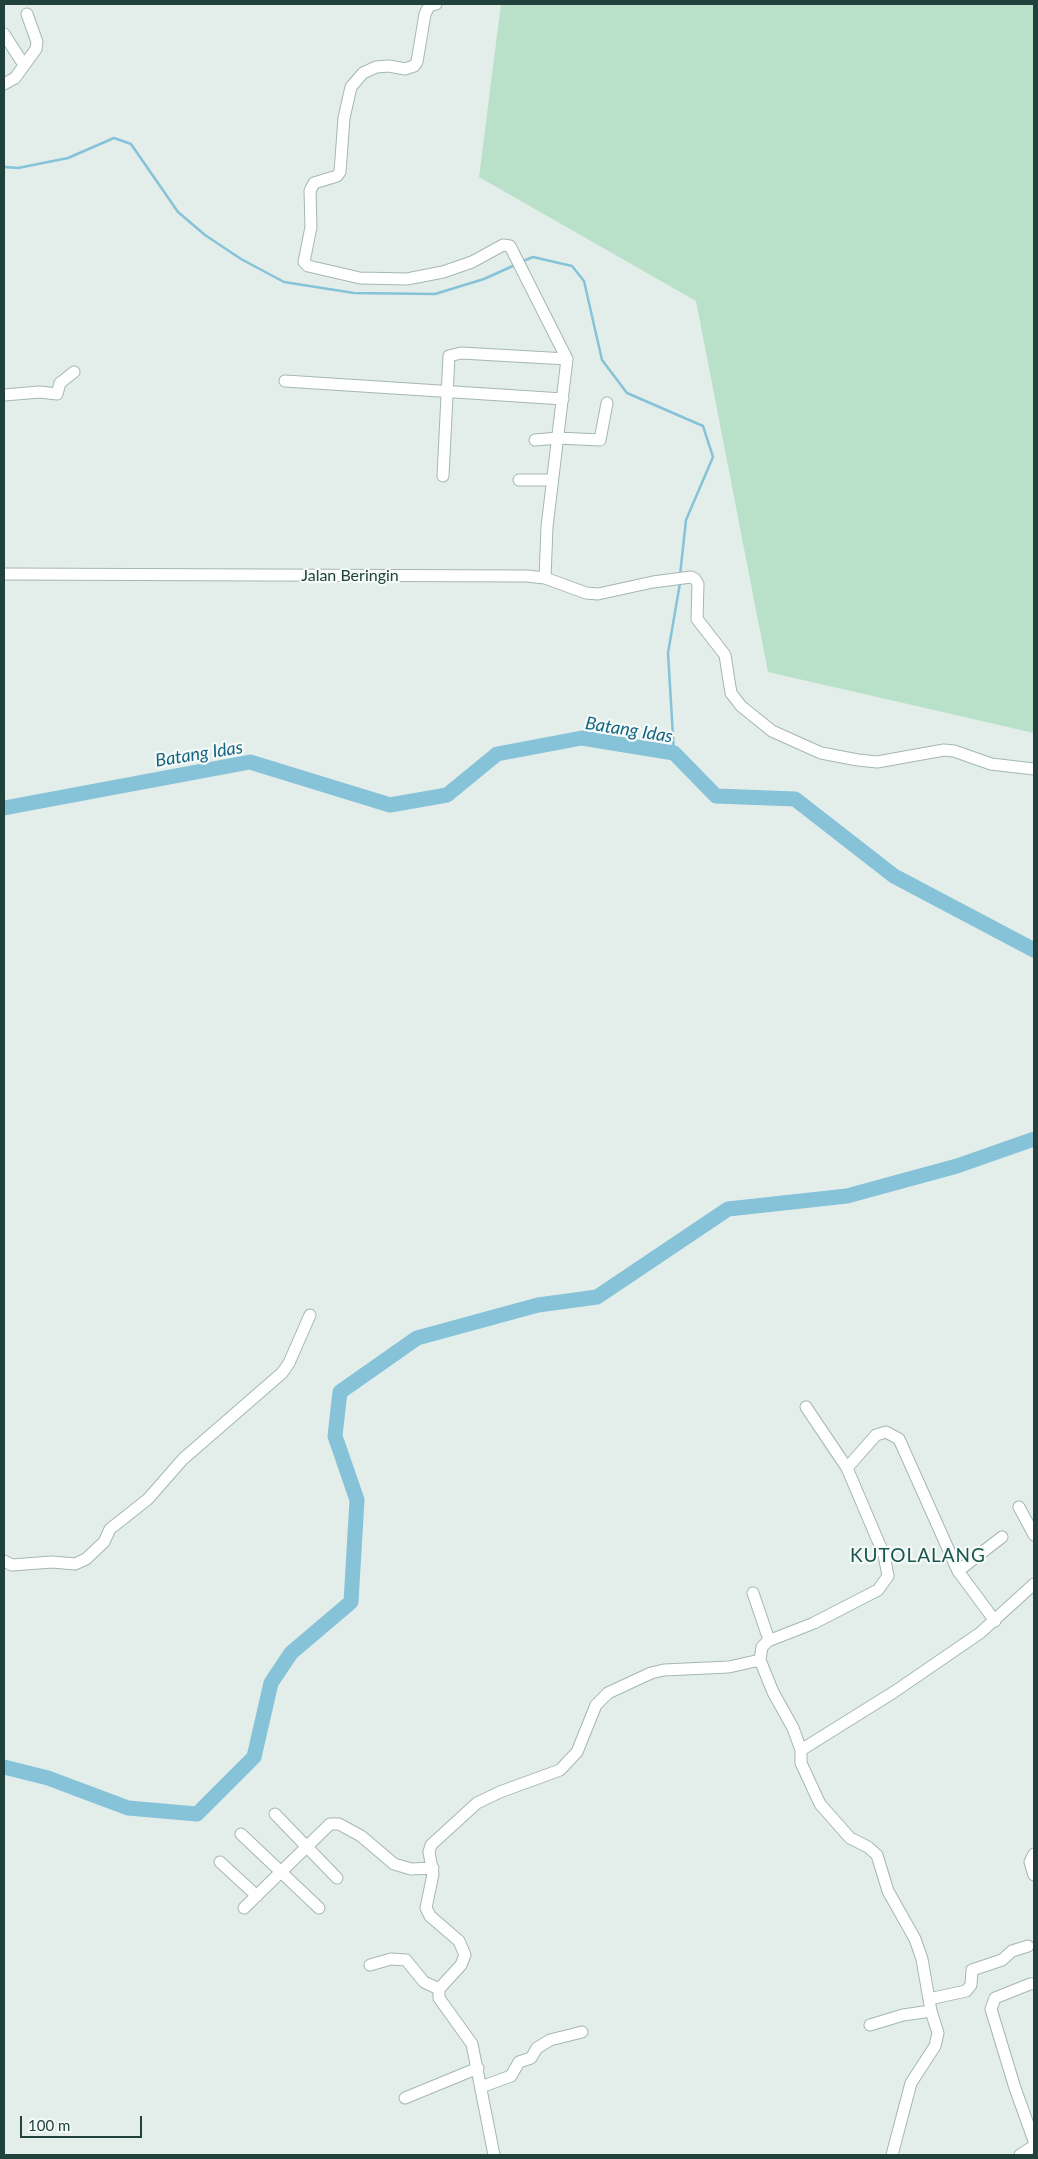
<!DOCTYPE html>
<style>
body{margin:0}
#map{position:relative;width:1038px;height:2159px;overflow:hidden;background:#e3eeea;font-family:Lato,sans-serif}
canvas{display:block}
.frame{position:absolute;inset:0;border:5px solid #20413c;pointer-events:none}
.scale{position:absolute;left:20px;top:2116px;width:122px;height:22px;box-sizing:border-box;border:2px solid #20413c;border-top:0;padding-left:6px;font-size:15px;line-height:18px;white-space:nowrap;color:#20413c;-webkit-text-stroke:4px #f4faf7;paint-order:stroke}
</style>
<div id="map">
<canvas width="1038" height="2159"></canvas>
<div class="frame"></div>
<div class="scale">100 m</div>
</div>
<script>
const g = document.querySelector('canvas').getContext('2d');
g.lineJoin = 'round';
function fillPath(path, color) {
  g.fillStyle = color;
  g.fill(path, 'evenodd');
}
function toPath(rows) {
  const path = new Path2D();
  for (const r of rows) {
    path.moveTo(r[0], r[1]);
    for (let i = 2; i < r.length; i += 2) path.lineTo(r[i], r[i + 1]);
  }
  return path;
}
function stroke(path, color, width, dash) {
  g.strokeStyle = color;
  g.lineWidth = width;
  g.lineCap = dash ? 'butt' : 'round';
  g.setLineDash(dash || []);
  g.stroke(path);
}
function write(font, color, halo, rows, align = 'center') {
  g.font = font + ' Lato,sans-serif';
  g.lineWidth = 4.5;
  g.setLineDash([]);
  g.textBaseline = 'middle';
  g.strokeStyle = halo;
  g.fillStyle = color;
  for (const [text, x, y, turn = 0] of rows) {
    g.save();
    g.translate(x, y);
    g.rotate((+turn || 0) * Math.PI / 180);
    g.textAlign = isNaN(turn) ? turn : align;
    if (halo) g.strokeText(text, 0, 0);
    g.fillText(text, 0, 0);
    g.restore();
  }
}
fillPath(toPath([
 [501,4,1034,4,1034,733,768,672,696,301,479,177]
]), '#b9e1c9');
stroke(toPath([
 [4,167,18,168,68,158,114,138,131,144,178,212,205,235,241,259,284,282,354,293,435,294,484,279,515,265],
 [523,261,533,257,572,266,584,281,602,360,627,393,703,426,713,457,686,520,680,575],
 [674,753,668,653,680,583]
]), '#86c2d8', 2.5);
stroke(toPath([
 [4,808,250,762,390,805,447,795,497,754,582,738,674,753,716,796,795,799,894,876,1034,950],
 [4,1767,48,1778,128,1808,197,1814,254,1757,271,1683,291,1653,351,1602,357,1500,335,1436,340,1392,417,1338,538,1305,597,1297,728,1209,847,1196,957,1166,1034,1139]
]), '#86c2d8', 15);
const minor = toPath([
 [436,4,429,6,425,14,417,62,414,66,405,69,389,66,376,67,363,73,351,87,344,118,340,172,337,176,314,183,310,191,311,227,304,262,308,266,360,278,407,279,443,272,472,262,503,245,510,246,567,359,547,527,545,578],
 [4,34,24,65],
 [4,84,15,78,36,49,37,42,27,14],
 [285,381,563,399],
 [4,395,40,392,57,394,60,383,74,372],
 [535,440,558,438,600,440,607,403],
 [443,476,449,356,461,353,567,359],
 [519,480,552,480],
 [4,574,527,576,545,578,586,593,598,594,653,582,691,577,695,579,698,584,697,619,725,655,731,693,741,706,772,731,821,753,858,760,877,762,944,750,954,751,991,764,1034,769],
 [847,1468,876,1435,886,1432,899,1439,958,1571,995,1621],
 [1019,1507,1034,1535],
 [4,1561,12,1565,52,1562,75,1564,86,1559,104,1542,110,1529,148,1499,183,1459,282,1373,289,1363,310,1315],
 [958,1571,1002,1537],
 [753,1593,769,1640],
 [801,1750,793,1728,773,1692,760,1660,762,1647,768,1641,814,1623,878,1590,888,1576,884,1555,847,1468,806,1407],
 [275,1814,337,1878],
 [241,1834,319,1908],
 [1034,1854,1030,1862,1034,1875],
 [220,1862,257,1896],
 [244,1908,330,1824,339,1824,361,1836,394,1864,411,1869,433,1868],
 [370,1965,391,1959,406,1960,424,1982,439,1989],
 [1034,1984,1030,1984,995,1998,991,2009,1015,2088,1034,2141],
 [929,1999,966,1991,971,1985,972,1970,1002,1960,1012,1951,1028,1946],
 [870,2025,903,2015,931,2011],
 [481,2087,511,2076,519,2062,531,2058,537,2048,550,2040,582,2032],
 [405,2098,478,2068],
 [494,2155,472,2044,439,1998,439,1989,461,1965,465,1955,459,1941,430,1916,426,1908,433,1874,429,1852,431,1845,477,1803,500,1792,560,1770,577,1752,596,1705,608,1693,651,1673,664,1670,729,1667,760,1660],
 [892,2155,911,2083,935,2046,938,2033,931,2011,922,1959,915,1939,888,1891,877,1855,868,1847,850,1838,820,1804,801,1763,801,1750,894,1692,980,1633,1034,1584],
 [1020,2155,1034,2146]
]);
stroke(minor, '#a5b7b2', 13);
stroke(minor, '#fff', 11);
write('16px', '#20413c', '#f4faf7', [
 ["Jalan Beringin",350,576]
]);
write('italic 18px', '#146483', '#f4faf7', [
 ["Batang Idas",629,730,9],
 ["Batang Idas",199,754,-9]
]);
g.letterSpacing = '1px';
write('19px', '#1a554e', '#f4faf7', [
 ["KUTOLALANG",918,1556]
]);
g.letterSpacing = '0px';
</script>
